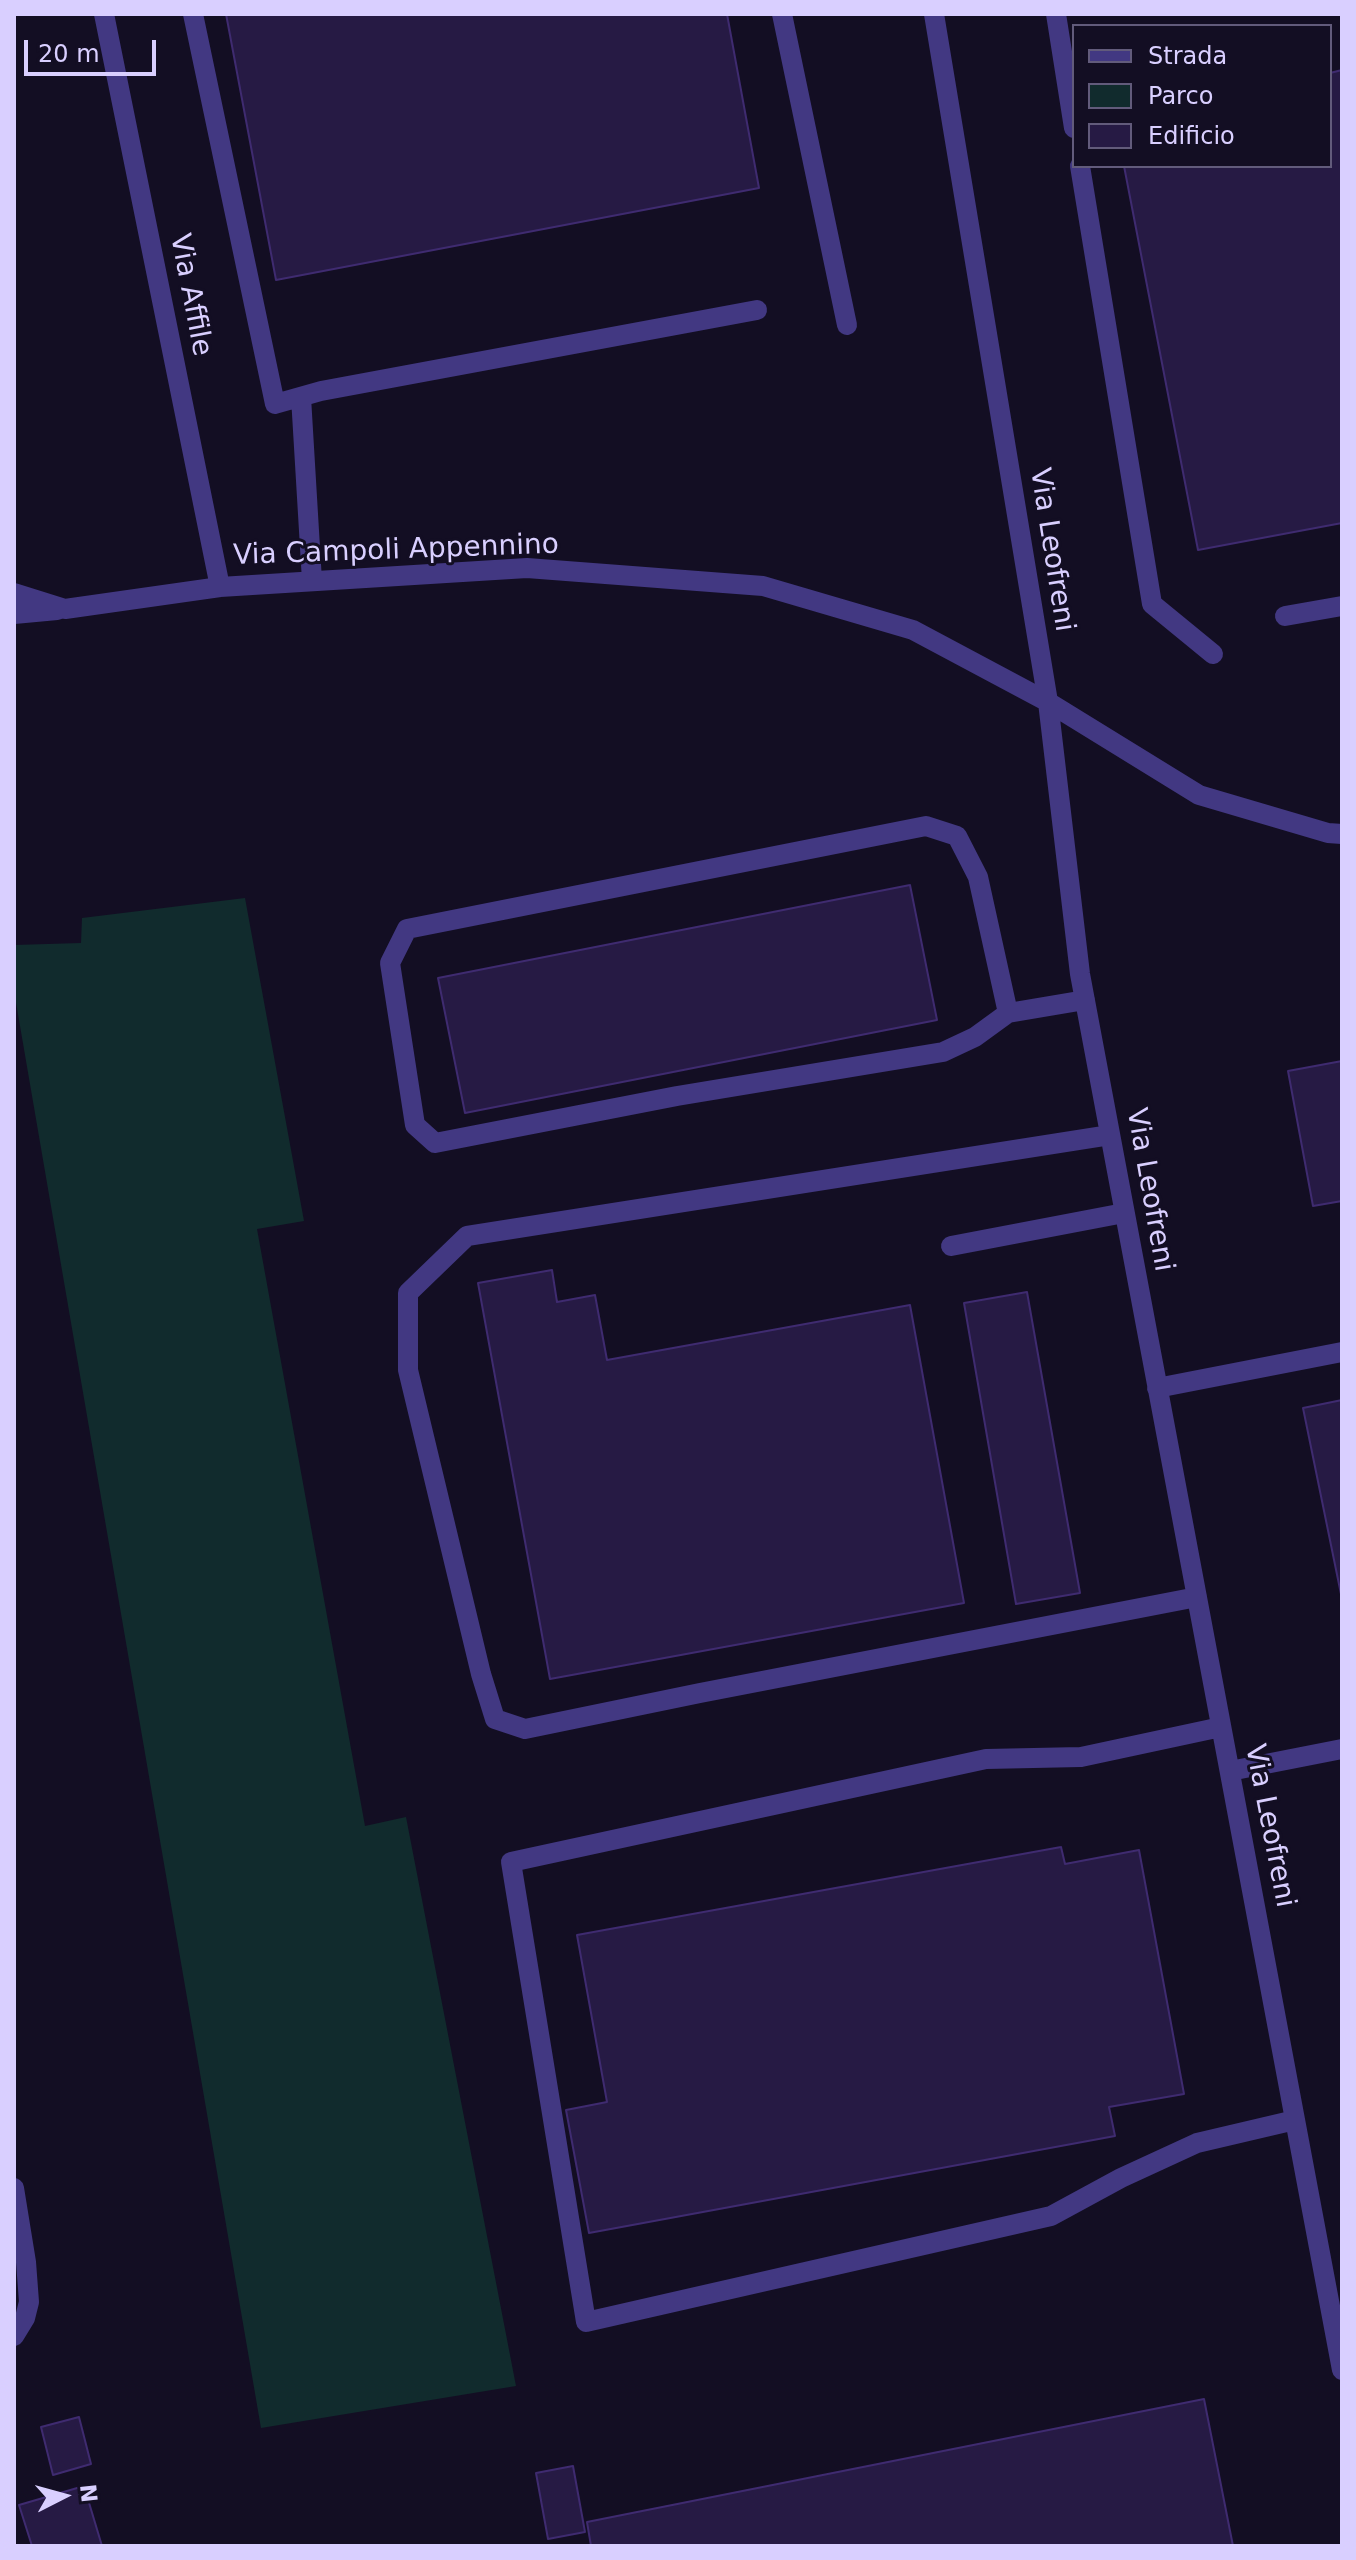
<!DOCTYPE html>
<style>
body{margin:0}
#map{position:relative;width:1356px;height:2560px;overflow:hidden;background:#130e23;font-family:"DejaVu Sans",sans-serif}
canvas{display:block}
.frame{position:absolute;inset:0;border:16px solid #d9cfff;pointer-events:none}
.legend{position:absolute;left:1072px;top:24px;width:260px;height:144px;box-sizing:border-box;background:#130e23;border:2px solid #625b7b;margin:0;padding:10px 14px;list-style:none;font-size:24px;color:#d9cfff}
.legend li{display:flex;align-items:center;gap:16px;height:40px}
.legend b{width:40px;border:2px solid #625b7b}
.north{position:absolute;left:24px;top:2456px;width:80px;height:80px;-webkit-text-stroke:6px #130e23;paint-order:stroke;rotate:84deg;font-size:22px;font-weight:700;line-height:32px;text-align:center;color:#d9cfff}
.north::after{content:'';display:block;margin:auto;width:28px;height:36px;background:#d9cfff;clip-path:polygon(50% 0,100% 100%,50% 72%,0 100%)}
.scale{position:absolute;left:24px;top:40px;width:132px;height:36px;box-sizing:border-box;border:4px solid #d9cfff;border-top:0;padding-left:10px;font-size:24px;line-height:28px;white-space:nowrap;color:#d9cfff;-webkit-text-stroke:6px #130e23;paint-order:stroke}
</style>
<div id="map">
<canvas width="1356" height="2560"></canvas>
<div class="frame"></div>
<ul class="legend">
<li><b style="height:10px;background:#423882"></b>Strada</li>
<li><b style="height:22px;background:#112b2d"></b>Parco</li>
<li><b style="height:22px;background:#261a44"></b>Edificio</li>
</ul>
<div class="north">N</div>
<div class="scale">20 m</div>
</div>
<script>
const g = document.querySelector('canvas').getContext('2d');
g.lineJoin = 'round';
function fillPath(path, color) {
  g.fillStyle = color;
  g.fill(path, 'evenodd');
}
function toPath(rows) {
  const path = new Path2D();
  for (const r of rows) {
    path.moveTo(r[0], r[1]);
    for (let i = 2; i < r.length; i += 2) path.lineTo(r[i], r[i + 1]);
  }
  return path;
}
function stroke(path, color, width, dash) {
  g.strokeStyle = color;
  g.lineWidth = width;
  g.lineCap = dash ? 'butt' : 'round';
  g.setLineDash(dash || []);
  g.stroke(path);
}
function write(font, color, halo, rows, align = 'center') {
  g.font = font + ' "DejaVu Sans",sans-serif';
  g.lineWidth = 6;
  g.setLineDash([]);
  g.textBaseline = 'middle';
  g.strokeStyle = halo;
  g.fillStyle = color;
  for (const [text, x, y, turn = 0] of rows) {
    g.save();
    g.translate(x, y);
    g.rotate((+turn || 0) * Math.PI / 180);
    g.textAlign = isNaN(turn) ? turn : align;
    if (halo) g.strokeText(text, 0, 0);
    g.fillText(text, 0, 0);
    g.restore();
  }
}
fillPath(toPath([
 [245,898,304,1221,257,1229,365,1826,406,1817,516,2386,261,2428,14,991,14,945,81,943,82,918]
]), '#112b2d');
const building = toPath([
 [226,14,727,14,759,188,276,280,226,14],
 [1342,70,1342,523,1198,550,1124,166,1330,166,1330,73,1342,70],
 [910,885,937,1020,465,1113,438,978,910,885],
 [1342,1061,1342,1201,1313,1206,1288,1071,1342,1061],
 [552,1270,557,1302,595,1295,607,1360,910,1305,964,1603,550,1679,478,1283,552,1270],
 [1027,1292,1080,1593,1016,1604,964,1303,1027,1292],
 [1342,1400,1342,1599,1303,1408,1342,1400],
 [1061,1847,1065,1864,1139,1850,1184,2094,1109,2107,1115,2136,589,2233,566,2110,607,2102,577,1935,1061,1847],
 [1204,2399,1233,2546,591,2546,587,2522,1204,2399],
 [79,2417,91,2464,53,2475,41,2427,79,2417],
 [573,2466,585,2532,548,2539,536,2473,573,2466],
 [84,2486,102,2546,32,2546,19,2505,84,2486]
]);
fillPath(building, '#261a44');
stroke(building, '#3f2b70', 2);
stroke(toPath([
 [104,14,220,587],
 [193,14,275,404,321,391,757,310],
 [782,14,847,325],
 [934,14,1048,702,1080,974,1342,2370],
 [1056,14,1074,128],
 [1080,166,1152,604,1213,654],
 [301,397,312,581],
 [14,593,65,609,220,587,527,568,763,586,913,630,1048,702,1199,795,1328,833,1342,834],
 [14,614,57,610],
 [1285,616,1342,606],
 [1008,1013,978,877,957,836,926,826,407,929,390,963,415,1125,435,1143,677,1096,943,1052,975,1037,1008,1013,1085,1000],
 [1110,1135,467,1236,408,1293,408,1370,481,1674,495,1719,525,1729,700,1693,1197,1597],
 [951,1246,1124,1213],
 [1157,1388,1342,1352],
 [1221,1727,1081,1757,986,1759,511,1862,586,2322,1051,2216,1121,2178,1197,2143,1295,2120],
 [1230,1771,1342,1749],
 [14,2188,26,2262,29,2302,25,2318,14,2336]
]), '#423882', 20);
write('28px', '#d9cfff', '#130e23', [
 ["Via Affile",190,295,79],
 ["Via Leofreni",1051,550,81],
 ["Via Campoli Appennino",396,551,-2],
 ["Via Leofreni",1149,1190,80],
 ["Via Leofreni",1269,1826,79]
]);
</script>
